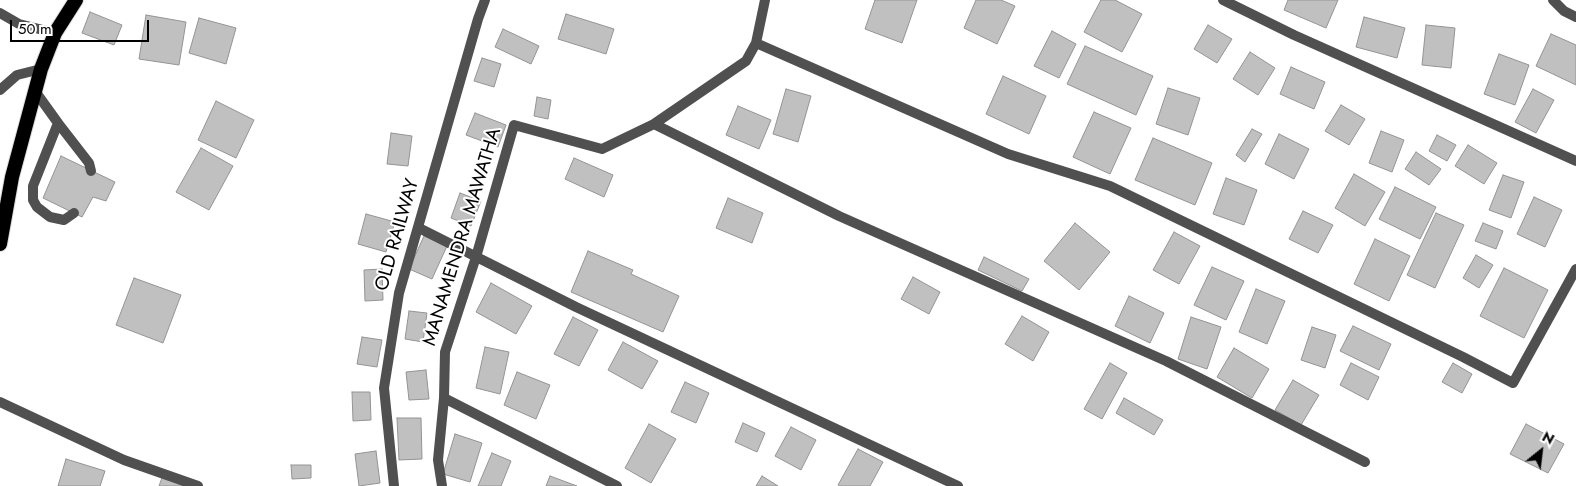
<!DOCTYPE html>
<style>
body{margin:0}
#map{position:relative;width:1576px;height:486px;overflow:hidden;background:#fff;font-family:Jost,sans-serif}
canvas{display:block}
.north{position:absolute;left:1516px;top:426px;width:50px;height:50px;-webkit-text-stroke:4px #fff;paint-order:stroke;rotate:29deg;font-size:14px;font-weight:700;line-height:20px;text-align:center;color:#000}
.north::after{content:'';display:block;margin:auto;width:18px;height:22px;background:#000;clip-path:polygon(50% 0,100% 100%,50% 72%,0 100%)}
.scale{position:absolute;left:10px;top:20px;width:139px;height:22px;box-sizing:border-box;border:2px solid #000;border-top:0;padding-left:6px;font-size:15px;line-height:18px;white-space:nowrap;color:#000;-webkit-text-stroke:4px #fff;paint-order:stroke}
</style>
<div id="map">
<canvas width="1576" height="486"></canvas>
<div class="north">N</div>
<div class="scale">50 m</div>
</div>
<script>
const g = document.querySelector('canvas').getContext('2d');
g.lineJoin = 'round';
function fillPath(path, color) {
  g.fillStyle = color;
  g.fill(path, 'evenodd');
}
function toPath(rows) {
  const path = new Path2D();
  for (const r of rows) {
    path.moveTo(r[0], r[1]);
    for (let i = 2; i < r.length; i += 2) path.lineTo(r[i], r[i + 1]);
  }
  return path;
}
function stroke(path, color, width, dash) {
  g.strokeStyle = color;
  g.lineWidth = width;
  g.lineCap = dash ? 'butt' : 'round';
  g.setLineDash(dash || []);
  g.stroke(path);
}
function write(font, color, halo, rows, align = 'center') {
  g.font = font + ' Jost,sans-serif';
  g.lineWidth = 4;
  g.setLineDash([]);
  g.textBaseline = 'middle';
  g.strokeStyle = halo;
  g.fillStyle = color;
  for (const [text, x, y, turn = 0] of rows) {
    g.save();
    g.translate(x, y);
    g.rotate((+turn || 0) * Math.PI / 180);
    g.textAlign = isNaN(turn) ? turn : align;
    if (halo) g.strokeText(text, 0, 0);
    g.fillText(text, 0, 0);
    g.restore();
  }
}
const building = toPath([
 [875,0,917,0,902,43,865,29,875,0],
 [976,0,1001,0,1015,6,997,44,964,28,976,0],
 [1101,0,1115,0,1142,14,1122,52,1084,32,1101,0],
 [1288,0,1338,0,1326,28,1284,10,1288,0],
 [90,12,122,25,114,45,82,33,90,12],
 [566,14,614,29,606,54,558,39,566,14],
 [146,15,186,22,179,65,139,59,146,15],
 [1364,17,1405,28,1397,58,1356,47,1364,17],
 [199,18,236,28,226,64,189,53,199,18],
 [1208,25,1232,39,1217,63,1194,49,1208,25],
 [1426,25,1455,28,1451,68,1422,65,1426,25],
 [503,29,539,46,531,64,495,47,503,29],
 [1052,31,1076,44,1059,78,1034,66,1052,31],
 [1551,34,1576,45,1576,85,1536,66,1551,34],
 [1085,46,1153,76,1136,115,1067,84,1085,46],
 [1250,52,1275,68,1258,95,1233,79,1250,52],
 [1499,54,1529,65,1515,105,1484,94,1499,54],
 [482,58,501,64,494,87,474,81,482,58],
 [1291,67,1325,82,1314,109,1280,94,1291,67],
 [1003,76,1046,96,1029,134,986,114,1003,76],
 [1168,88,1200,98,1188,135,1156,124,1168,88],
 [786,89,811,96,798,142,773,134,786,89],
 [1533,89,1554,100,1536,133,1515,122,1533,89],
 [537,97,551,100,548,119,534,116,537,97],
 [216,101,254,120,236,158,198,140,216,101],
 [1341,105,1365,119,1349,145,1325,131,1341,105],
 [738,106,771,120,759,149,726,135,738,106],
 [1094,112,1131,128,1110,174,1073,157,1094,112],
 [475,113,506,125,498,147,466,135,475,113],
 [1252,129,1262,134,1245,162,1236,155,1252,129],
 [1381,131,1404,140,1392,172,1369,163,1381,131],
 [391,133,412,136,408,166,387,164,391,133],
 [1279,134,1309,149,1294,179,1265,164,1279,134],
 [1437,135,1456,145,1447,161,1429,151,1437,135],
 [1153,138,1212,163,1195,205,1135,180,1153,138],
 [1468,145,1497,163,1484,184,1455,166,1468,145],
 [201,148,233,166,209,210,176,192,201,148],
 [1416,152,1441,169,1429,185,1405,169,1416,152],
 [61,156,115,182,106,201,93,197,82,217,43,198,61,156],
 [574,158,613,175,604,197,565,179,574,158],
 [1354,174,1385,192,1365,226,1335,208,1354,174],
 [1503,175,1524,182,1511,218,1489,210,1503,175],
 [1226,178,1257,190,1244,225,1213,214,1226,178],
 [1395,187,1436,207,1420,239,1379,219,1395,187],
 [460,193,481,201,471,226,451,218,460,193],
 [1534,197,1562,210,1545,247,1517,234,1534,197],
 [728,198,763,213,752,243,716,228,728,198],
 [1303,211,1333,225,1318,253,1289,239,1303,211],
 [1436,213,1464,225,1435,288,1407,275,1436,213],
 [366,214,395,222,386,252,358,244,366,214],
 [1075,223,1110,252,1079,290,1044,261,1075,223],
 [1483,223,1503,231,1496,249,1475,241,1483,223],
 [1174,232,1200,246,1179,284,1153,270,1174,232],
 [424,236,447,246,432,279,409,269,424,236],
 [1375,239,1410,256,1389,301,1354,284,1375,239],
 [588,251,633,270,631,274,679,296,663,332,571,292,588,251],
 [1476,255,1493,265,1479,288,1463,278,1476,255],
 [984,257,1029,279,1022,291,978,270,984,257],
 [1212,267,1244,281,1226,320,1194,305,1212,267],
 [1504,268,1548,290,1524,338,1480,316,1504,268],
 [382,269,383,300,365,301,364,270,382,269],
 [913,277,940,292,929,314,901,299,913,277],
 [134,278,181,295,163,343,116,325,134,278],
 [491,283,532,306,516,334,476,312,491,283],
 [1256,289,1285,301,1267,344,1239,332,1256,289],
 [1129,296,1164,313,1150,343,1115,326,1129,296],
 [409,311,427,313,423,342,405,339,409,311],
 [1022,316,1049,332,1033,361,1005,344,1022,316],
 [573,317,598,330,579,366,554,354,573,317],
 [1191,317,1221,327,1207,369,1178,359,1191,317],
 [1353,326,1391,344,1379,370,1340,351,1353,326],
 [1312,327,1336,335,1325,368,1301,360,1312,327],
 [362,337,382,340,377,367,357,364,362,337],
 [623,342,658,361,642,389,608,370,623,342],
 [485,347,509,352,500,394,476,388,485,347],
 [1234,348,1269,369,1252,398,1217,377,1234,348],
 [1110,363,1127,373,1102,419,1084,409,1110,363],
 [1351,363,1379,377,1368,400,1340,385,1351,363],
 [1453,363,1472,374,1462,393,1442,382,1453,363],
 [426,370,429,399,409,400,406,372,426,370],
 [517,372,550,385,536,419,504,405,517,372],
 [1293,380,1319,395,1301,425,1275,410,1293,380],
 [685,382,709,393,696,423,671,412,685,382],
 [352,392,370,392,371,420,353,421,352,392],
 [1124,398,1163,420,1154,435,1116,413,1124,398],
 [397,418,421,418,422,459,399,460,397,418],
 [743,423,765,433,757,452,735,442,743,423],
 [649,424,676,439,651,483,625,468,649,424],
 [1526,424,1564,444,1548,473,1510,454,1526,424],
 [791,427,816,440,801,470,775,456,791,427],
 [455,434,482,443,470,482,443,474,455,434],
 [858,449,883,462,870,486,840,486,838,485,858,449],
 [376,451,380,483,359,486,355,454,376,451],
 [492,453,511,461,501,486,478,486,492,453],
 [66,459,105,471,100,486,58,486,66,459],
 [291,465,311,465,311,478,292,479,291,465],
 [163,475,184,483,183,486,159,486,163,475],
 [550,476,577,486,546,486,550,476],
 [762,476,778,486,756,486,762,476]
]);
fillPath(building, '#c0c0c0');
stroke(building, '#949494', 1);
const trunk = toPath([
 [0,244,12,177,41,69,55,33,76,0]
]);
stroke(trunk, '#dbdbdb', 16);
stroke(toPath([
 [35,91,58,123],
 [74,213,64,220,50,217,37,207,33,200,33,186,58,123,89,163,91,171]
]), '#505050', 10);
stroke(toPath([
 [1223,0,1294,35,1576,161],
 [1553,0,1564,11,1576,17],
 [0,13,19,24,55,33],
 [756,43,1008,154,1110,186,1463,357,1513,383,1576,269],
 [0,90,17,75,41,69],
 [654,124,839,216,1166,361,1365,462],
 [419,228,576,307,958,486],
 [0,402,124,460,198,486],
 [394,486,384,388,399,293,478,19,485,0],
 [442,486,438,460,444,398],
 [617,486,444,398,445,352,476,257,514,125,602,149,654,124,746,61,756,43,765,0]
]), '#505050', 10);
stroke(trunk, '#000', 14);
write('19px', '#000', '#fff', [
 ["OLD RAILWAY",398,235,-74],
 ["MANAMENDRA MAWATHA",463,237,-73]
]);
</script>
